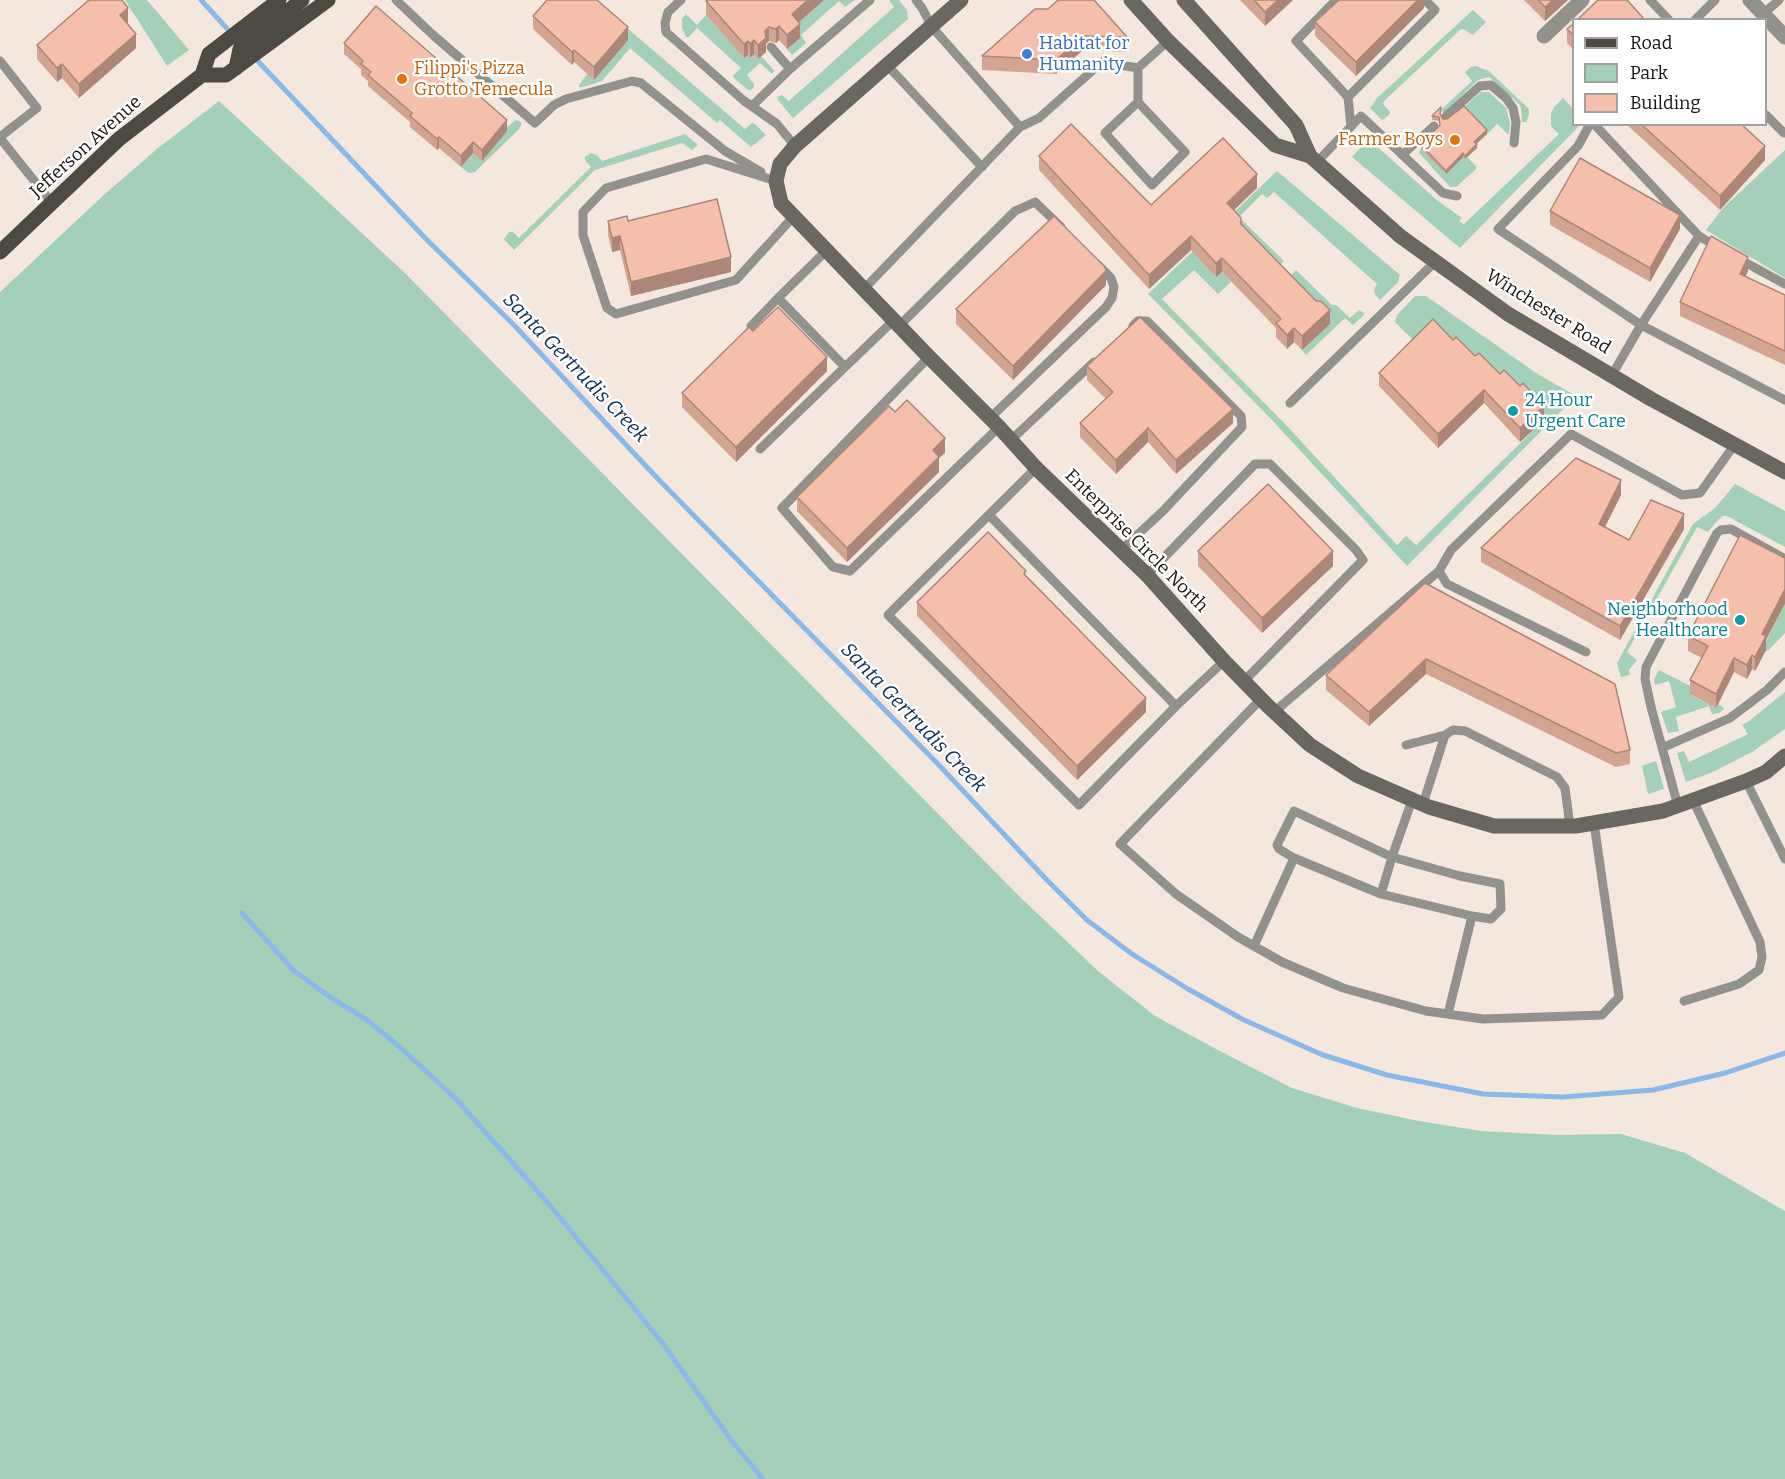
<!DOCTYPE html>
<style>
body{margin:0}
#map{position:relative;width:1785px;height:1479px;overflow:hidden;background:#f3e7de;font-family:Bitter,serif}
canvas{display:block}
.legend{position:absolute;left:1572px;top:18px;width:195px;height:108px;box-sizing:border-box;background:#fff;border:2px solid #a2a19f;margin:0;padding:8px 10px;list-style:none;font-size:18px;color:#171310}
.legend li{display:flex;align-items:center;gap:12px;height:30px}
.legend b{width:30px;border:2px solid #a2a19f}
</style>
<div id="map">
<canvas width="1785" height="1479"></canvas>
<ul class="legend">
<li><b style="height:8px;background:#4d4a41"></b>Road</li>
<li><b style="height:16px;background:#a4d0b9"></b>Park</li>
<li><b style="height:16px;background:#f6bfab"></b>Building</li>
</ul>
</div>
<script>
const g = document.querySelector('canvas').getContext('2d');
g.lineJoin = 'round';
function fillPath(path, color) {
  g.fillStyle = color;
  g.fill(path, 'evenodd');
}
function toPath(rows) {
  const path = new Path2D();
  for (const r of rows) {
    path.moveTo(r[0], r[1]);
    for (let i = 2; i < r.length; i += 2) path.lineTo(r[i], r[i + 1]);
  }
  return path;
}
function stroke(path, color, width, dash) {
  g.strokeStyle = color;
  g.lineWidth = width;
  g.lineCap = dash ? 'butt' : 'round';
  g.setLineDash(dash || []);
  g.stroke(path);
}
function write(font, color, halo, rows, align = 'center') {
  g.font = font + ' Bitter,serif';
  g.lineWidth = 5;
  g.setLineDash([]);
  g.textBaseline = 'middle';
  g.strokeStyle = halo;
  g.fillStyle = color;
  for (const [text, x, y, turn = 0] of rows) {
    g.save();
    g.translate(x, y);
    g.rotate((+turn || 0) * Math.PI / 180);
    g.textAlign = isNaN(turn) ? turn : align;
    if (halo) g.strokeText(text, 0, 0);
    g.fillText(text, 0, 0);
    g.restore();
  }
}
fillPath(toPath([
 [125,0,147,0,189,50,167,66],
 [824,0,855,0,845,7,839,1,801,35,806,43,792,55,787,49,800,38,792,28],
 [889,0,899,0,907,10,908,19,793,118,778,100,777,97,782,95,789,101,894,7],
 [1473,10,1486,22,1473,35,1463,29,1460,30,1384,101,1383,104,1390,112,1389,115,1382,120,1370,108,1377,98],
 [686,14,697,25,706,15,744,57,748,55,751,58,754,54,758,59,761,56,773,69,774,71,772,74,760,63,747,75,754,84,754,87,751,90,748,90,735,79,733,76,741,68,697,28,689,37,686,37,682,28,682,19],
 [619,21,745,129,752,123,755,124,766,135,751,147,720,120,717,123,630,48,602,81,583,87,579,87,579,85,587,74,594,79],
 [1476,66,1489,71,1529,109,1529,115,1526,122,1522,122,1521,109,1520,105,1489,77,1478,80,1444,113,1441,110,1472,81,1465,72,1471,67],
 [1481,92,1489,92,1506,108,1510,123,1509,135,1497,124,1487,134,1463,108],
 [1563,98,1573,109,1574,124,1580,125,1460,248,1352,157,1366,142,1373,143,1438,201,1462,218,1459,221,1464,224,1559,134,1551,126,1551,114,1554,107],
 [219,101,404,272,1020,897,1098,971,1155,1016,1216,1049,1292,1088,1357,1108,1419,1121,1481,1131,1555,1135,1621,1134,1685,1153,1785,1211,1785,1479,0,1479,0,292,106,193,158,148],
 [516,120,521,122,521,125,519,129,475,172,469,173,461,167,473,153,482,160,505,129],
 [685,134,698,145,692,150,682,143,595,170,514,250,504,239,509,232,513,232,519,238,591,167,585,160,585,157,591,153,597,155,602,161],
 [1421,149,1463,157,1465,159,1467,157,1476,166,1476,169,1456,187,1450,187,1420,154,1419,151],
 [1785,150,1785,278,1706,230,1723,208],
 [1277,171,1400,275,1398,282,1380,300,1375,294,1374,289,1377,284,1274,192,1267,198,1262,194,1239,217,1284,261,1273,271,1206,265,1216,277,1222,272,1231,282,1218,294,1194,270,1162,299,1287,426,1397,545,1406,536,1416,545,1544,420,1416,343,1395,322,1397,315,1415,296,1426,296,1536,373,1576,396,1407,566,1271,419,1148,294],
 [1296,270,1332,305,1336,305,1350,318,1359,310,1364,313,1363,316,1353,325,1345,318,1306,355,1302,350,1330,324,1284,282],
 [1735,484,1785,511,1785,547,1727,516,1723,516,1718,520,1708,532,1697,527,1627,652,1637,660,1629,670,1630,675,1621,677,1617,663,1693,524,1715,508],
 [1785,604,1785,633,1768,651,1762,649],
 [1659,670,1694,688,1691,695,1716,708,1718,704,1724,708,1723,710,1719,713,1712,714,1709,706,1676,717,1679,731,1668,733,1661,712,1676,707,1669,681,1655,685,1654,679],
 [1785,692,1785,729,1752,752,1713,772,1686,782,1677,753,1684,751,1689,762,1742,737,1748,734,1742,725,1749,721],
 [1656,761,1664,789,1648,794,1642,766]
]), '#a4d0b9');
stroke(toPath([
 [201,0,232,34],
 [253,56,426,239,513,324,659,480,937,763,1045,878,1087,920,1132,954,1188,989,1244,1020,1323,1055,1387,1075,1483,1094,1563,1097,1653,1090,1725,1073,1785,1053],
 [242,913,294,971,333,999,367,1020,400,1047,457,1100,548,1203,661,1341,731,1440,763,1479]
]), '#8ab8e9', 5);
stroke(toPath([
 [396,0,433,35,535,123,554,105,566,99,632,81,641,83,725,151,761,172],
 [681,0,668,12,665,23,666,32,743,100,777,124,795,146],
 [916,0,922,8,932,27,1020,127],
 [1336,0,1296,41,1348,97,1351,127],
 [1650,0,1669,20],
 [1763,14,1779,0],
 [1695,20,1715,0],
 [771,47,790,69],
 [0,61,37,108,0,137],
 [887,65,982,167],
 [1348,97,1435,10,1425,0],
 [1138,102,1185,152,1152,185,1105,133,1138,102,1138,68,1168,41],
 [752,106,790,69,870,0],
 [1766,115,1784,133,1785,132],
 [1446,116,1480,86,1491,85,1506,98,1513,108,1516,122,1514,143],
 [1590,124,1578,146,1498,229,1641,325,1785,400],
 [1594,124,1699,236,1717,247],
 [0,138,52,203],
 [1402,155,1434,126],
 [1316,163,1361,116,1443,193,1457,196],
 [776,181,706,159,606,188,583,212,583,235,607,308,616,314,736,280,794,216],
 [827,250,778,298,845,367,894,320],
 [1737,258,1785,284],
 [864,289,1020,127,1039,118,1102,62,1138,68],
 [900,325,1015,211,1035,202,1061,227],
 [751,326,778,298],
 [929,357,782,508,833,567,850,571,999,427],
 [1612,375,1641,325,1699,236],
 [1290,403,1435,262],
 [990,418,1106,307,1112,298,1114,287,1111,278,1098,265],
 [1011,440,1094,362],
 [760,449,845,367],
 [1036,468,888,615,1079,805,1176,706,1224,661],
 [989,515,1176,706],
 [1121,550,1163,511,1242,427,1241,416,1147,321,1138,321,1133,326],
 [1147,575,1255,464,1270,464,1356,550,1363,560,1244,681],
 [1586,652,1447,584,1439,571,1451,550,1571,434,1682,495,1700,493,1735,444],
 [1261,699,1120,844,1176,894,1238,937,1282,962,1343,988,1426,1011,1483,1019,1602,1015,1619,997,1594,823],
 [1274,712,1439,571],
 [1406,745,1445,735],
 [1662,748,1730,718,1767,690,1785,672],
 [1746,781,1785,859],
 [1423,804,1445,735,1453,730,1465,731,1557,777,1565,788,1570,826],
 [1678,806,1651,707,1645,679,1646,667,1717,533,1721,530,1731,529,1785,559],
 [1294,858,1381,894,1472,916],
 [1381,894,1392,857,1460,876,1500,884,1501,909,1491,919,1472,916,1448,1014],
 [1254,946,1294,858,1279,849,1277,845,1294,811,1392,857,1412,800],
 [1684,1001,1739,984,1759,970,1762,957,1760,942,1693,800]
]), '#93918c', 9);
stroke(toPath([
 [1750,0,1785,37],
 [1544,36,1582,0]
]), '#93918c', 15);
stroke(toPath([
 [961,0,795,146,780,164,776,181,781,203,929,357,999,427,1036,468,1147,575,1224,661,1268,706,1310,745,1358,776,1429,807,1494,826,1576,826,1663,811,1746,781,1766,772,1785,756],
 [1131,0,1168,41,1275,145,1310,156],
 [1184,0,1296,125,1310,156,1400,236,1508,314,1651,399,1785,472]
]), '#6a6760', 15);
stroke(toPath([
 [236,68,240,49,302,0],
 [202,75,226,75,328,0],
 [0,252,119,139,202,75,209,54,279,0]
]), '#4d4a41', 15);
fillPath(toPath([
 [708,0,824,0,799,22,800,38,787,49,779,40,776,43,769,41,766,44,766,52,758,59,754,54,750,58,748,55,744,58,706,15,706,1],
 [1240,0,1293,0,1265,26],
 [1424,0,1424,8,1356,76,1315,36,1315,22],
 [1524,0,1568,0,1545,21],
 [1035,9,1127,37,1127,52,1083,50,1056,74,982,70,982,56],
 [533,16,628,40,594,80,574,62,572,65,533,29],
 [128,22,127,23,136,48,79,98,62,78,57,82,37,59,37,45],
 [1574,23,1574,50,1567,43,1567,29],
 [344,43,507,131,482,161,473,153,461,167,439,148,437,150,410,127,410,122,368,86,368,81,361,75,361,69,344,54],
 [1441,110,1440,115,1443,119,1487,134,1476,144,1477,148,1465,159,1463,157,1446,174,1421,149,1421,145,1440,126,1439,121,1432,120,1432,116],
 [1626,124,1741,124,1765,160,1720,210],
 [1039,156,1151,205,1257,188,1234,210,1241,225,1330,324,1302,350,1294,342,1287,349,1276,337,1276,328,1222,272,1216,277,1191,250,1149,289,1039,170],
 [1550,211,1680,229,1650,282,1550,225],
 [608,221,628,221,731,272,631,296,620,250,612,252,608,235],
 [1748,271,1745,277,1785,295,1785,365,1680,316,1680,302],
 [1106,285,1013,380,956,324,956,309],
 [753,331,827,371,736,462,682,407,682,393],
 [1453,340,1475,356,1544,420,1520,442,1484,403,1438,448,1379,386,1379,373],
 [1087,366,1233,423,1176,474,1148,442,1116,474,1080,437,1080,423,1106,399,1087,380],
 [895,412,945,453,939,458,939,472,847,562,797,511,797,497],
 [1621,495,1604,527,1629,540,1684,529,1620,640,1481,562,1481,548],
 [1198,551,1333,566,1262,633,1198,566],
 [1026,576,1146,712,1077,780,917,616,917,602],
 [1425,583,1630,750,1630,764,1616,767,1426,674,1369,726,1326,690,1326,675],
 [1688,636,1766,640,1766,650,1755,671,1752,669,1747,679,1734,672,1716,708,1690,694,1690,680,1702,658,1688,651]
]), '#d4a493');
fillPath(toPath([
 [808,0,824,0,792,28,792,14],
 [1278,0,1293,0,1265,26,1265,12],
 [1418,0,1424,0,1424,8,1356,76,1356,62],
 [1553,0,1568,0,1545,21,1545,7],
 [128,8,128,22,120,30,120,15],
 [800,24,800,38,787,49,787,35],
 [779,26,779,40,776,43,776,29],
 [628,27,628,40,594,80,594,67],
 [769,27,769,41,766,44,766,52,758,59,758,45,765,31],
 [136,34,136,48,79,98,79,84],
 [1083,36,1083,50,1056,74,1056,60],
 [754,40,754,54,750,58,750,44],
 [748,41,748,55,744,58,744,44],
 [574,50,574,62,572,65,572,52],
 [62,64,62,78,57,82,57,68],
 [507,120,507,131,482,161,482,150],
 [1487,130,1487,134,1474,146,1474,142],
 [439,137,439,148,437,150,437,139],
 [473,142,473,153,461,167,461,156],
 [1477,144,1477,148,1465,159,1465,156],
 [1765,146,1765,160,1720,210,1720,196],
 [1463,153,1463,157,1446,174,1446,171],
 [1257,174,1257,188,1227,217,1227,203],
 [1680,215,1680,229,1650,282,1650,268],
 [620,236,620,250,612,252,612,238],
 [1191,236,1191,250,1149,289,1149,275],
 [731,257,731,272,631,296,631,282],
 [1748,257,1748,271,1740,289,1740,274],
 [1222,258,1222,272,1216,277,1216,263],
 [1106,271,1106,285,1013,380,1013,366],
 [1330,310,1330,324,1302,350,1302,336],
 [1294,328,1294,342,1287,349,1287,335],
 [827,357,827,371,736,462,736,447],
 [1484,390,1484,403,1438,448,1438,434],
 [1544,406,1544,420,1520,442,1520,428],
 [1233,409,1233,423,1176,474,1176,460],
 [1148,428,1148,442,1116,474,1116,460],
 [945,438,945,453,939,458,939,472,847,562,847,548,933,450],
 [1621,480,1621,495,1599,539,1599,524],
 [1684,514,1684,529,1620,640,1620,626],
 [1333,551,1333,566,1262,633,1262,618],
 [1785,589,1785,604,1766,640,1766,650,1755,671,1755,657,1762,634],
 [1752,655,1752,669,1747,679,1747,665],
 [1734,658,1734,672,1716,708,1716,694],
 [1426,659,1426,674,1369,726,1369,712],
 [1146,698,1146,712,1077,780,1077,766]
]), '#ac8678');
const building = toPath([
 [89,0,122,0,128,8,120,15,136,34,79,84,62,64,57,68,37,45,89,0],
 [547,0,597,0,628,27,594,67,574,50,572,52,533,16,547,0],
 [708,0,808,0,792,14,800,24,787,35,779,26,776,29,769,27,765,31,766,38,758,45,754,40,750,44,748,41,744,44,706,1,708,0],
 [1058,0,1094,0,1127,37,1083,36,1056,60,982,56,1035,9,1048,9,1058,0],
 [1254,0,1278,0,1265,12,1254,0],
 [1339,0,1418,0,1356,62,1315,22,1339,0],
 [1538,0,1553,0,1545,7,1538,0],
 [1598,0,1627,0,1645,20,1577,20,1598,0],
 [376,6,507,120,482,150,473,142,461,156,439,137,437,139,410,116,412,113,368,75,371,72,361,64,363,61,344,43,376,6],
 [1574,23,1574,36,1567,29,1574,23],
 [1464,106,1487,130,1474,142,1477,144,1465,156,1463,153,1446,171,1421,145,1440,125,1439,117,1432,116,1441,107,1440,114,1443,119,1447,119,1464,106],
 [1071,124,1151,205,1223,138,1257,174,1227,203,1241,218,1241,224,1316,301,1321,301,1330,310,1302,336,1294,328,1287,335,1276,323,1281,319,1222,258,1216,263,1191,236,1149,275,1039,156,1071,124],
 [1641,124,1741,124,1765,146,1720,196,1641,124],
 [1580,158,1680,215,1650,268,1550,211,1580,158],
 [717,199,731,257,631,282,620,236,612,238,608,221,627,216,628,221,717,199],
 [1054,216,1105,267,1106,271,1013,366,956,309,1054,216],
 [1711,236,1748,257,1740,274,1785,295,1785,351,1680,302,1711,236],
 [778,307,827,357,736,447,682,393,749,327,753,331,778,307],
 [1140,317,1233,409,1176,460,1148,428,1116,460,1080,423,1113,392,1087,366,1140,317],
 [1433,319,1453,340,1456,337,1475,356,1479,353,1500,374,1504,370,1520,386,1523,383,1544,406,1520,428,1484,390,1438,434,1379,373,1433,319],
 [907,400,945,438,933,450,939,457,847,548,797,497,889,406,895,412,907,400],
 [1576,458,1621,480,1599,524,1629,540,1651,500,1684,514,1620,626,1481,548,1576,458],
 [1268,484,1333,551,1262,618,1198,551,1268,484],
 [988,532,1026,571,1024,574,1146,698,1077,766,917,602,988,532],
 [1740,535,1785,558,1785,589,1762,634,1766,636,1755,657,1752,655,1747,665,1734,658,1716,694,1690,680,1708,646,1688,636,1740,535],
 [1425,583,1615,684,1630,750,1616,753,1426,659,1369,712,1326,675,1425,583]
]);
fillPath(building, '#f6bfab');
stroke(building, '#ac8678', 1.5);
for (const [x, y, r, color] of [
 [1027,54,6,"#3f7fe0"],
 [402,79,6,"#e8710a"],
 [1455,140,6,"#e8710a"],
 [1513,411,6,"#0f9aa8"],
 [1740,620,6,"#0f9aa8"]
]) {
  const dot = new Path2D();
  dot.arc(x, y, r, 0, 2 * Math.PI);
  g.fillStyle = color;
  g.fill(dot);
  stroke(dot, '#fff', 2);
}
write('18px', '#366cbe', '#fff', [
 ["Habitat for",1039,44],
 ["Humanity",1039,65]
], 'left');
write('18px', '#c56008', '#fff', [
 ["Filippi's Pizza",414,69],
 ["Grotto Temecula",414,90],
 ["Farmer Boys",1443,140,"right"]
], 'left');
write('18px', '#171310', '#fff', [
 ["Jefferson Avenue",86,147,-42],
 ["Winchester Road",1548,312,32],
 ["Enterprise Circle North",1136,541,45]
]);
write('18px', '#0d838f', '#fff', [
 ["24 Hour",1525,401],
 ["Urgent Care",1525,422],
 ["Neighborhood",1728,610,"right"],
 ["Healthcare",1728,631,"right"]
], 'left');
write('italic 20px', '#0d2e4f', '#fff', [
 ["Santa Gertrudis Creek",575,368,46],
 ["Santa Gertrudis Creek",913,718,46]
]);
</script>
